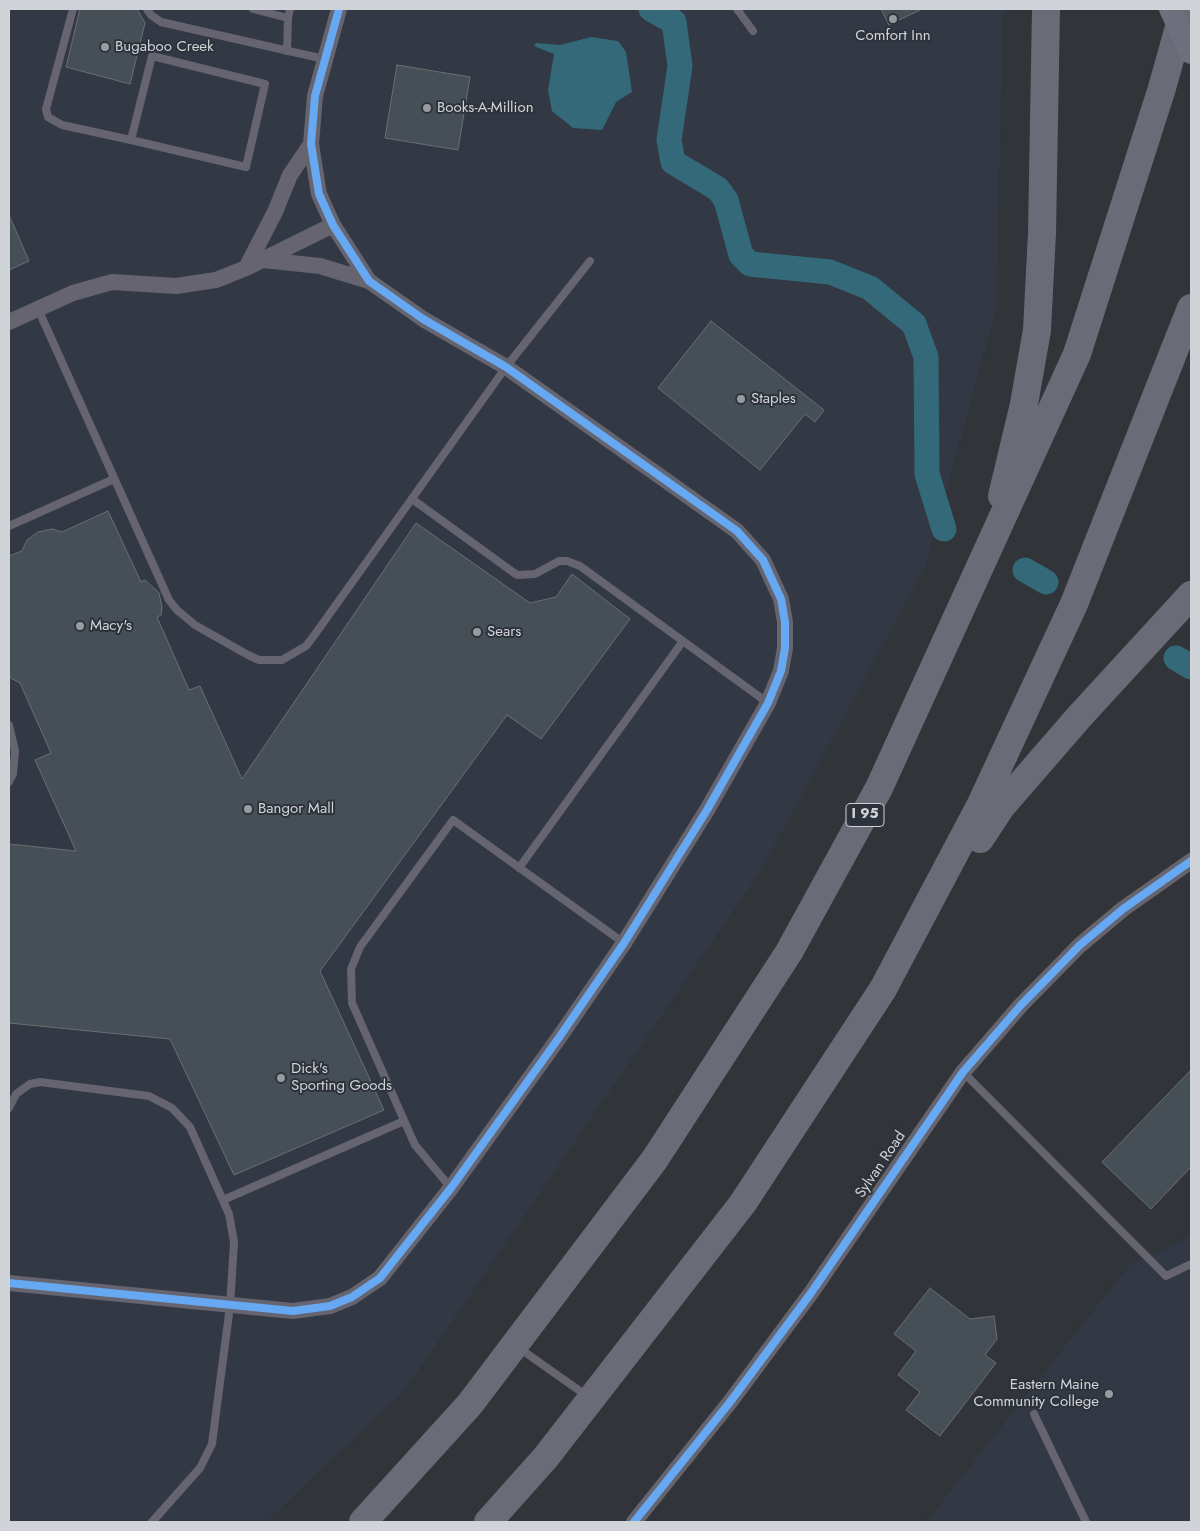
<!DOCTYPE html>
<style>
body{margin:0}
#map{position:relative;width:1200px;height:1531px;overflow:hidden;background:#313438;font-family:Jost,sans-serif}
canvas{display:block}
.frame{position:absolute;inset:0;border:10px solid #d0d3d8;pointer-events:none}
</style>
<div id="map">
<canvas width="1200" height="1531"></canvas>
<div class="frame"></div>
</div>
<script>
const g = document.querySelector('canvas').getContext('2d');
g.lineJoin = 'round';
function fillPath(path, color) {
  g.fillStyle = color;
  g.fill(path, 'evenodd');
}
function toPath(rows) {
  const path = new Path2D();
  for (const r of rows) {
    path.moveTo(r[0], r[1]);
    for (let i = 2; i < r.length; i += 2) path.lineTo(r[i], r[i + 1]);
  }
  return path;
}
function stroke(path, color, width, dash) {
  g.strokeStyle = color;
  g.lineWidth = width;
  g.lineCap = dash ? 'butt' : 'round';
  g.setLineDash(dash || []);
  g.stroke(path);
}
function write(font, color, halo, rows, align = 'center') {
  g.font = font + ' Jost,sans-serif';
  g.lineWidth = 4;
  g.setLineDash([]);
  g.textBaseline = 'middle';
  g.strokeStyle = halo;
  g.fillStyle = color;
  for (const [text, x, y, turn = 0] of rows) {
    g.save();
    g.translate(x, y);
    g.rotate((+turn || 0) * Math.PI / 180);
    g.textAlign = isNaN(turn) ? turn : align;
    if (halo) g.strokeText(text, 0, 0);
    g.fillText(text, 0, 0);
    g.restore();
  }
}
fillPath(toPath([
 [9,9,1003,9,996,309,926,565,762,869,405,1390,266,1522,9,1522],
 [1191,1236,1191,1522,926,1522,1129,1266]
]), '#333845');
fillPath(toPath([
 [591,37,618,41,626,52,632,92,616,102,602,130,573,128,552,111,548,90,554,54,534,46,536,43,560,45]
]), '#336978');
stroke(toPath([
 [651,9,674,22,680,66,669,140,673,162,718,189,726,200,741,255,750,264,830,272,870,288,914,324,926,357,927,474,944,529],
 [1025,570,1046,582],
 [1176,658,1191,667]
]), '#336978', 25);
const building = toPath([
 [80,9,137,9,145,23,130,84,66,67,80,9],
 [881,9,922,9,889,25,881,9],
 [397,65,470,77,458,150,385,138,397,65],
 [9,215,29,261,9,270,9,215],
 [711,321,824,410,815,422,805,414,760,470,658,388,711,321],
 [108,511,141,582,145,580,159,593,162,607,161,615,157,617,189,690,200,686,242,779,416,523,530,603,556,597,572,574,630,619,541,739,507,715,320,971,384,1110,234,1175,170,1039,9,1023,9,844,76,851,35,760,51,753,20,683,9,677,9,556,22,551,27,540,38,532,52,529,62,532,108,511],
 [1191,1070,1191,1167,1151,1209,1102,1162,1191,1070],
 [930,1288,970,1319,994,1316,997,1339,985,1355,996,1363,940,1436,906,1410,920,1392,898,1375,916,1351,894,1334,930,1288]
]);
fillPath(building, '#464f56');
stroke(building, '#6b6e72', 1);
stroke(toPath([
 [73,9,46,109,48,117,62,125,131,140,246,167,265,84,152,56,131,140],
 [147,9,151,15,161,22,324,59],
 [253,9,288,18,290,9],
 [737,9,753,31],
 [287,51,288,18],
 [38,309,169,600,177,610,195,625,248,655,259,660,282,660,306,646,313,637,506,367,590,261],
 [412,499,517,575,535,574,559,561,567,561,580,566,768,703],
 [9,526,114,479],
 [9,725,15,751,13,774,9,782],
 [519,868,683,641],
 [963,1072,1166,1276,1191,1264],
 [9,1108,16,1094,30,1084,40,1082,149,1096,172,1108,190,1127,229,1214,234,1242,230,1306,212,1444,200,1468,152,1522],
 [451,1188,415,1145,352,1003,351,969,360,947,453,820,624,943],
 [223,1200,404,1121],
 [519,1348,587,1396],
 [1034,1414,1086,1522]
]), '#65646f', 8);
stroke(toPath([
 [263,260,320,266,369,281],
 [246,268,275,212,290,175,311,144],
 [9,322,73,293,112,282,176,286,216,280,246,268,333,225],
 [9,1283,293,1311,330,1306,352,1297,380,1278,451,1188,558,1039,624,943,707,810,768,703,781,671,785,648,785,622,781,599,763,560,737,531,506,367,423,319,369,281,333,225,319,194,311,144,315,96,339,9],
 [634,1522,730,1402,811,1293,963,1072,1021,1005,1080,945,1123,909,1191,861]
]), '#65646f', 16);
stroke(toPath([
 [1002,496,1024,404,1037,330,1042,233,1046,9],
 [980,839,1001,807,1079,717,1191,595],
 [363,1522,470,1404,655,1159,789,952,879,788,1077,354,1162,88,1184,9],
 [488,1522,546,1457,743,1203,883,989,981,804,1074,604,1191,308]
]), '#6b6b78', 28);
stroke(toPath([
 [1170,9,1191,53]
]), '#706f7d', 22);
stroke(toPath([
 [9,1283,293,1311,330,1306,352,1297,380,1278,451,1188,558,1039,624,943,707,810,768,703,781,671,785,648,785,622,781,599,763,560,737,531,506,367,423,319,369,281,333,225,319,194,311,144,315,96,339,9],
 [634,1522,730,1402,811,1293,963,1072,1021,1005,1080,945,1123,909,1191,861]
]), '#66a8f1', 8);
for (const [x, y, r, color] of [
 [893,19,5,"#989ba0"],
 [105,47,5,"#989ba0"],
 [427,108,5,"#989ba0"],
 [741,399,5,"#989ba0"],
 [80,626,5,"#989ba0"],
 [477,632,5,"#989ba0"],
 [248,809,5,"#989ba0"],
 [281,1078,5,"#989ba0"],
 [1109,1394,5,"#989ba0"]
]) {
  const dot = new Path2D();
  dot.arc(x, y, r, 0, 2 * Math.PI);
  g.fillStyle = color;
  g.fill(dot);
  stroke(dot, '#2e333b', 2);
}
for (const [x, y, w] of [
 [865,815,38]
]) {
  const box = new Path2D();
  box.roundRect(x - w / 2, y - 11.5, w, 23, 4);
  g.fillStyle = '#2e333b';
  g.fill(box);
  stroke(box, '#d0d3d8', 1);
}
write('bold 14px', '#d0d3d8', null, [
 ["I 95",865,815]
]);
write('15px', '#d0d3d8', '#2e333b', [
 ["Comfort Inn",893,36,"center"],
 ["Bugaboo Creek",115,47],
 ["Books-A-Million",437,108],
 ["Staples",751,399],
 ["Macy's",90,626],
 ["Sears",487,632],
 ["Bangor Mall",258,809],
 ["Dick's",291,1069],
 ["Sporting Goods",291,1086],
 ["Eastern Maine",1099,1385,"right"],
 ["Community College",1099,1402,"right"]
], 'left');
write('15px', '#d0d3d8', '#2e333b', [
 ["Sylvan Road",881,1165,-56]
]);
</script>
